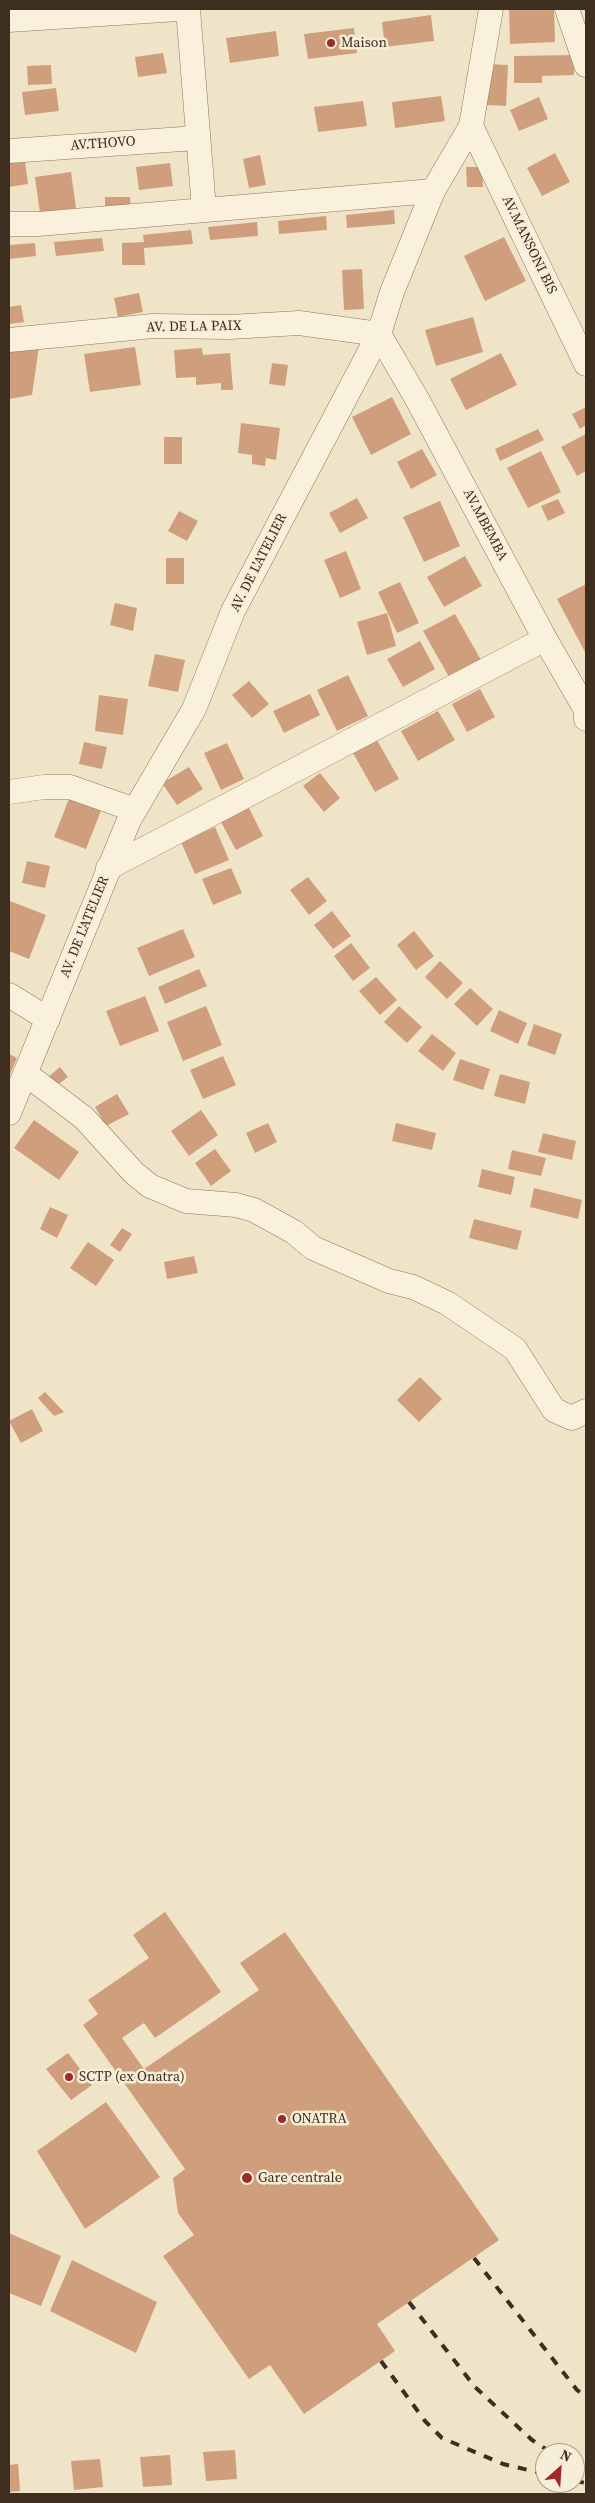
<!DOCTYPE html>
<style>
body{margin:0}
#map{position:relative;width:595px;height:2503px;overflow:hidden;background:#f0e4c8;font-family:"Source Serif 4",serif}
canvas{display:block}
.frame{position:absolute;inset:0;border:10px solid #3d2e20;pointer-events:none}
.north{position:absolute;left:535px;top:2443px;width:50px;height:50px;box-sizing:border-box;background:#f7eed8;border:1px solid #ada18e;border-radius:50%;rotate:26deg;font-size:14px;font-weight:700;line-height:20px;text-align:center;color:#3d2e20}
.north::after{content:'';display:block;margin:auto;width:18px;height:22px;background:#9e2a2b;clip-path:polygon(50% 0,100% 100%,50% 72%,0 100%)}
</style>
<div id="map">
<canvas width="595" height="2503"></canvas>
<div class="frame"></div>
<div class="north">N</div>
</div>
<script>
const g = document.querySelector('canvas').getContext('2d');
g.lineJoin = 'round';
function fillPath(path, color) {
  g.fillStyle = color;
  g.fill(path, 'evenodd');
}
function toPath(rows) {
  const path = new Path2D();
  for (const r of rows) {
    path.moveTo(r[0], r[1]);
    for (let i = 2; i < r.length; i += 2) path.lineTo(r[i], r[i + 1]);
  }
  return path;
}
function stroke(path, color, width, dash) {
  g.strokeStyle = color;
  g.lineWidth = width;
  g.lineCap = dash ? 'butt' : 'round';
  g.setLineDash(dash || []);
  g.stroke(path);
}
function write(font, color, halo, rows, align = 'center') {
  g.font = font + ' "Source Serif 4",serif';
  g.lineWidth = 5;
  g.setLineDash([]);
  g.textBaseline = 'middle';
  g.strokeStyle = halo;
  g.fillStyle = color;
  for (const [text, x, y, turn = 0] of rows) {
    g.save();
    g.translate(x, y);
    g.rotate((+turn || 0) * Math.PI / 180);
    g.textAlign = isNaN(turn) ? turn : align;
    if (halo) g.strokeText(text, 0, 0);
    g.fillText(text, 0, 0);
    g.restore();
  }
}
fillPath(toPath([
 [509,9,554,9,555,42,510,44],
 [431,15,434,41,385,47,382,22],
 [354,28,357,53,308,59,304,34],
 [276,31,279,56,230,63,226,38],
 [163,53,167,73,138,77,135,57],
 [574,55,574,75,542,76,542,83,514,83,514,56],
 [488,64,508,65,506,106,485,105],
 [51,65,52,84,28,85,27,66],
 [56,88,59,111,25,115,22,92],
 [441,96,445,121,395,128,392,102],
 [539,97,548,119,519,131,510,110],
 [363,101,367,126,318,132,314,107],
 [555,153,570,182,542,196,527,168],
 [260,155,266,185,249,188,243,159],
 [25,161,28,184,9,187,9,163],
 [170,163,173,186,139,190,136,167],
 [466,167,482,167,483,187,467,187],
 [71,172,76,208,40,213,35,177],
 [105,197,130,197,131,209,105,209],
 [394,210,395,224,347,228,346,215],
 [326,216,327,230,279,234,278,221],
 [257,222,258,236,210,240,208,227],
 [191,230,193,244,144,248,145,265,122,265,122,243,144,242,143,235],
 [504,237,526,281,485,301,464,256],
 [102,238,104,251,56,256,54,242],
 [35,243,36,256,9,259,9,245],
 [362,269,364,309,344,310,342,270],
 [139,293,143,312,118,317,114,298],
 [21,305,24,322,9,324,9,307],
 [473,317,483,352,436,366,425,330],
 [39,347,32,395,9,399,9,349],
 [135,347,141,385,90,392,84,354],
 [202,348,203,355,230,353,233,390,221,390,221,383,196,385,196,377,176,378,174,350],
 [501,353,517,385,466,410,450,379],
 [272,363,288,365,285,386,269,384],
 [392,397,411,434,371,455,352,417],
 [586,407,586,425,580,429,572,414],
 [241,423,280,428,276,460,266,458,265,466,252,464,252,455,238,453],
 [538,429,544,440,500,461,495,449],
 [586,434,586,471,577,476,561,447],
 [164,437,182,437,182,464,164,464],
 [422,449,437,475,411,489,397,462],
 [541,451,561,492,528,508,507,468],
 [357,498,368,518,340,533,329,513],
 [558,499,565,513,548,521,541,506],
 [440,501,460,546,424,562,403,517],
 [179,511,198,521,187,541,168,531],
 [346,551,361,589,340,598,324,560],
 [465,556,482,586,444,607,427,577],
 [166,558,184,558,184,584,166,584],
 [400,582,419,623,397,633,378,592],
 [586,584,586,654,557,599],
 [115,603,137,608,133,631,110,625],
 [387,613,396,646,367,655,357,622],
 [455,614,481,660,449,677,423,631],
 [420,641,435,669,403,687,387,659],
 [155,654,185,660,178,692,148,686],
 [348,675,368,716,337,731,317,690],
 [249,681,269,704,252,718,232,695],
 [480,689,495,717,467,732,452,704],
 [310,694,320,715,284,733,273,711],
 [99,695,128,699,123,735,95,731],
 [438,711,455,740,418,761,401,731],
 [377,740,399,779,375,792,353,753],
 [84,742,107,747,102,769,79,764],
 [227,743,244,779,221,790,204,753],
 [189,767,203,789,177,805,162,783],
 [320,773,340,798,324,812,303,786],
 [70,796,102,808,86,849,54,837],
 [249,808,263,836,236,850,221,822],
 [215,827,229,860,195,874,181,842],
 [27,861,50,866,45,888,22,883],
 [231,868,242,893,213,905,202,879],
 [308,877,327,901,309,915,290,890],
 [10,901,46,915,29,959,9,951],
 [332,911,351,936,333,949,314,925],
 [183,929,195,957,149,976,137,948],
 [414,931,434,956,416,970,397,945],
 [351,943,370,968,353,981,334,956],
 [440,961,463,983,447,999,425,977],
 [199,969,207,986,165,1004,158,987],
 [376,977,397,1000,380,1015,359,991],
 [470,988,493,1009,477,1026,454,1004],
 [145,996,159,1031,120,1046,106,1011],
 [206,1006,222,1045,183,1061,167,1022],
 [399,1006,422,1027,407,1043,384,1022],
 [499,1010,527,1023,518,1044,490,1031],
 [534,1024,562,1034,555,1055,527,1045],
 [432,1034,456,1053,443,1071,418,1051],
 [9,1054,17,1058,9,1077],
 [223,1056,236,1085,203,1099,190,1070],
 [460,1059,490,1069,483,1090,453,1080],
 [60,1067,68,1077,56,1086,48,1077],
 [500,1074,530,1082,525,1104,494,1096],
 [117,1094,129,1114,106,1126,95,1107],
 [201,1110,218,1135,189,1156,171,1131],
 [34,1120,79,1152,59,1180,14,1148],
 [268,1123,277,1142,255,1153,246,1133],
 [396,1123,436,1133,432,1150,392,1141],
 [543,1133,576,1141,572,1160,538,1152],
 [215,1149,231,1171,211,1186,195,1163],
 [512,1150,546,1158,541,1176,508,1169],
 [482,1169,515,1177,511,1195,478,1187],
 [534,1188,582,1200,578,1219,530,1207],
 [50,1207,68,1215,57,1238,40,1229],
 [474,1219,522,1231,517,1250,469,1238],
 [122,1228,132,1234,120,1252,110,1245],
 [88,1242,114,1260,96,1286,70,1268],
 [194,1256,198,1273,167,1279,164,1262],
 [420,1377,442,1399,419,1422,397,1400],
 [45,1392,64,1412,54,1416,38,1398],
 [32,1409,43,1431,21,1443,9,1421],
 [165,1912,221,1992,155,2038,144,2023,122,2038,144,2069,259,1990,240,1963,285,1932,499,2240,377,2324,395,2351,304,2414,270,2365,249,2379,163,2256,194,2235,178,2213,173,2178,185,2169,83,2025,98,2014,88,2000,149,1958,133,1935],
 [68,2053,92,2085,71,2100,46,2069],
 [106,2102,160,2177,85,2229,37,2151],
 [9,2233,61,2256,41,2306,9,2293],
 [72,2260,157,2302,136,2353,50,2311],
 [235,2450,237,2479,206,2481,203,2452],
 [170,2455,172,2485,143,2487,140,2457],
 [100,2459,103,2487,74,2490,71,2461],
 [18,2464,20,2491,9,2492,9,2465]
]), '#cf9f7d');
const minor = toPath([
 [188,9,204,209],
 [567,9,586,65],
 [9,20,178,9],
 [471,126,586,364],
 [9,151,197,138],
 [9,224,38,224,433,191],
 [9,340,153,326,230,327,299,323,379,334,417,399,545,639,586,710,586,719],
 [9,792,44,787,70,787,135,810],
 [108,868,545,639],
 [9,995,48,1019],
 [26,1074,84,1118,134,1173,150,1186,186,1201,236,1205,254,1210,294,1232,313,1248,389,1281,413,1287,447,1303,515,1349,554,1410,572,1418,586,1411],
 [9,1113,129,820,194,709,233,611,379,334,392,292,433,191,471,126,491,9]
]);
stroke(minor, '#8d765c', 25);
stroke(minor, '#faf1dc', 24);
stroke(toPath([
 [474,2258,577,2390,586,2397],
 [409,2302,475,2387,532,2440,552,2453],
 [381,2361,425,2421,442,2438,503,2464,545,2474],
 [575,2467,586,2473],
 [575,2481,586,2483]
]), '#3d2e20', 4, [9, 9]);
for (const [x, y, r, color] of [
 [331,43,5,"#9e2a2b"],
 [69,2077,5,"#9e2a2b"],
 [282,2119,5,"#9e2a2b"],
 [247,2178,6,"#9e2a2b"]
]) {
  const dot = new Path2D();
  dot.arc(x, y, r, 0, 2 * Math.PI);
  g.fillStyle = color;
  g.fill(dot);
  stroke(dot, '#f7eed8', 2);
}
write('14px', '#3d2e20', '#f7eed8', [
 ["Maison",341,43],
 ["SCTP (ex Onatra)",79,2077],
 ["ONATRA",292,2119],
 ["Gare centrale",258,2178]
], 'left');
write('14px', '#3d2e20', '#f7eed8', [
 ["AV.THOVO",103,144,-4],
 ["AV.MANSONI BIS",529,245,64],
 ["AV. DE LA PAIX",194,327,-1],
 ["AV.MBEMBA",485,525,62],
 ["AV. DE L'ATELIER",259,563,-63],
 ["AV. DE L'ATELIER",85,927,-68]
]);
</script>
